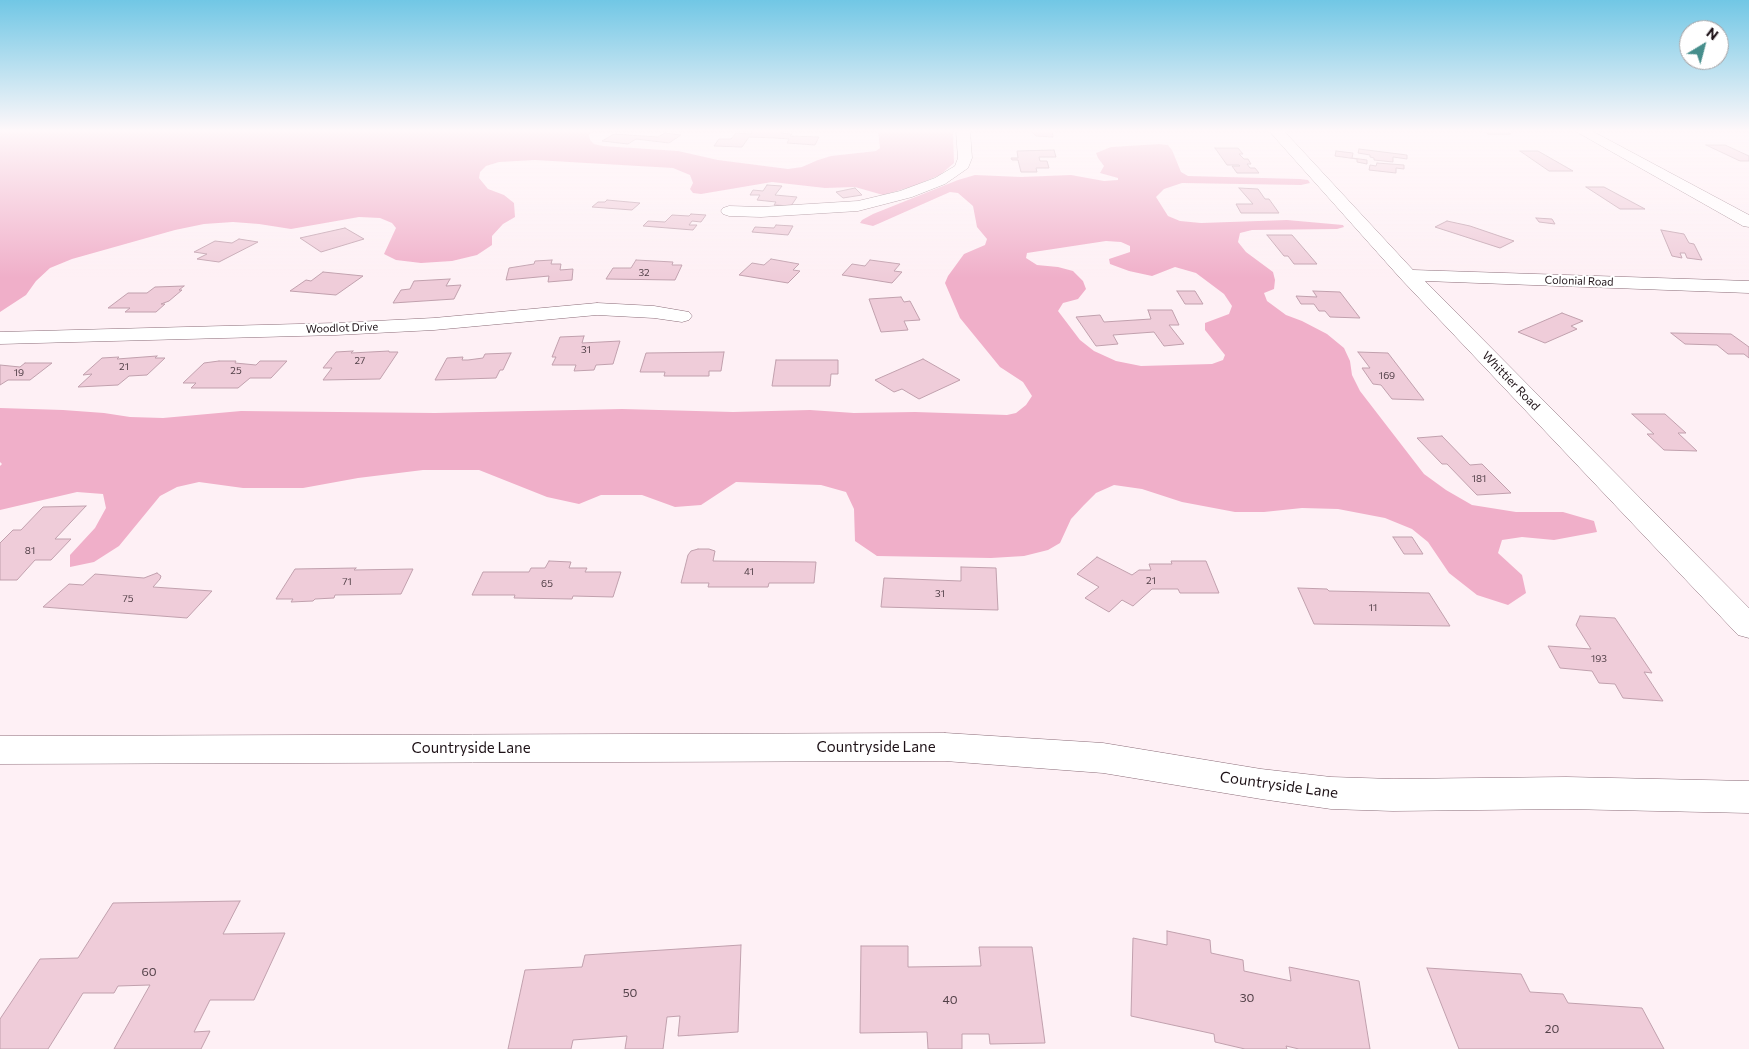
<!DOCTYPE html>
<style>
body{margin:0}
#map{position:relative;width:1749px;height:1049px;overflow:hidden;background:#fef0f5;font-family:Commissioner,sans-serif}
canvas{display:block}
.north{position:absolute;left:1679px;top:20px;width:50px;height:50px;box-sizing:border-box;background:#fff;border:1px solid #a5a0a2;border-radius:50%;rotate:37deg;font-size:14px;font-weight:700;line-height:20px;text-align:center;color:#1e1217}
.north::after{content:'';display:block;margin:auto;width:18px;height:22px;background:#468e8c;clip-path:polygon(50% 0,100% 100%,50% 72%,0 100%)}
</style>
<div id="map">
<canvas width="1749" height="1049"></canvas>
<div class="north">N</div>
</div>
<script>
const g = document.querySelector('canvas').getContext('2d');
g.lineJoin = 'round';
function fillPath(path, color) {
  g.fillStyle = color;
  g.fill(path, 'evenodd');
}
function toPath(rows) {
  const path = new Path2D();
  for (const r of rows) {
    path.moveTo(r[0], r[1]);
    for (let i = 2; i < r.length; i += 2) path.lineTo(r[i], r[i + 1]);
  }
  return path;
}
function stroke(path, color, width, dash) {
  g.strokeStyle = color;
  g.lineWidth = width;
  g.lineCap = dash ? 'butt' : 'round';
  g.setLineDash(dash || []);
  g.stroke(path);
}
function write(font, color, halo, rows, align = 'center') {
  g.font = font + ' Commissioner,sans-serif';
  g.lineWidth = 4;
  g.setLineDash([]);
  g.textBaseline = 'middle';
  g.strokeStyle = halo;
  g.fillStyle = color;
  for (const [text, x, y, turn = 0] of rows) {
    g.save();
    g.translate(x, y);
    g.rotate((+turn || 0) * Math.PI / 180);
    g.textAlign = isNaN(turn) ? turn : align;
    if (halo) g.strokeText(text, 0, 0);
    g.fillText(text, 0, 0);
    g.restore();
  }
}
fillPath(toPath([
 [0,131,592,131,589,135,590,140,594,144,603,146,678,151,718,160,788,169,802,167,818,160,831,156,876,151,880,148,878,131,953,131,954,163,940,175,914,186,883,195,855,187,825,188,772,182,701,194,693,193,690,189,693,183,690,175,673,168,535,160,499,162,486,166,480,172,479,178,488,189,504,195,514,203,515,217,503,224,492,236,492,245,477,255,452,261,421,263,396,260,384,254,396,228,392,223,380,218,359,217,291,229,259,224,233,222,204,224,175,230,72,259,50,268,36,281,26,295,0,312],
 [1160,144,1168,145,1172,150,1181,172,1188,176,1300,179,1308,180,1310,183,1301,185,1182,183,1164,189,1156,197,1168,216,1180,221,1201,223,1287,220,1343,225,1344,227,1337,229,1252,230,1240,233,1238,242,1246,252,1273,272,1275,280,1274,289,1264,293,1267,301,1286,315,1302,321,1327,334,1344,348,1350,361,1352,375,1360,391,1424,474,1446,490,1472,505,1516,512,1563,512,1594,521,1597,532,1554,540,1522,537,1502,540,1498,553,1522,575,1526,593,1508,605,1477,595,1449,573,1428,542,1412,529,1385,518,1338,509,1302,508,1264,512,1235,512,1182,502,1142,489,1114,485,1096,493,1084,505,1071,519,1060,543,1048,550,1024,556,991,558,877,556,855,541,854,509,846,492,821,485,736,482,701,505,675,507,642,495,601,495,579,504,547,497,479,470,423,470,358,478,303,488,243,488,199,482,177,487,160,496,119,546,94,562,70,567,70,555,95,528,106,508,103,494,77,492,0,510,0,466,2,464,0,462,0,408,63,410,104,413,130,417,163,418,241,411,435,413,622,409,733,412,810,410,854,413,915,412,1007,415,1016,413,1026,405,1032,396,1023,382,1000,367,960,318,945,283,948,276,964,254,985,245,987,239,977,227,973,206,958,193,950,192,880,223,873,226,860,223,862,220,873,214,958,180,975,175,1021,177,1071,175,1104,181,1118,180,1118,178,1100,173,1104,166,1098,158,1096,153,1111,147],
 [1106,241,1121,242,1130,246,1130,252,1109,259,1110,264,1129,271,1152,276,1175,267,1196,273,1224,294,1232,306,1229,314,1205,323,1205,330,1225,355,1223,360,1212,364,1141,366,1116,361,1094,351,1080,340,1058,311,1063,303,1078,299,1086,289,1083,281,1073,271,1058,267,1037,265,1026,258,1027,253]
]), '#f0afc9');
const building = toPath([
 [753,131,782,131,781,133,792,134,790,136,819,137,815,145,787,143,789,139,776,138,749,137,742,147,714,146,719,139,731,139,736,133,751,134,753,131],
 [1031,131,1052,131,1053,137,1036,136,1031,131],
 [1484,131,1506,131,1511,134,1488,134,1484,131],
 [665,133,681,135,669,143,636,139,628,144,602,141,614,134,658,137,665,133],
 [1706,145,1725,145,1749,156,1749,161,1740,161,1706,145],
 [1215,148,1238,148,1243,154,1239,154,1244,159,1248,159,1251,164,1247,164,1250,168,1255,168,1259,173,1237,173,1232,166,1240,166,1239,165,1227,165,1215,148],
 [1359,149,1407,155,1407,159,1393,157,1393,162,1374,160,1374,158,1370,157,1370,155,1358,153,1359,149],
 [1054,150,1056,157,1039,157,1040,161,1047,161,1049,168,1036,168,1037,172,1021,172,1018,160,1012,160,1011,158,1018,158,1017,151,1054,150],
 [1336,151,1353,153,1352,158,1367,160,1367,164,1357,162,1357,159,1335,156,1336,151],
 [1520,151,1538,151,1573,171,1549,171,1520,151],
 [1377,163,1404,165,1404,169,1396,168,1396,173,1369,170,1370,165,1376,166,1377,163],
 [767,185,782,186,775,195,797,197,791,206,774,205,776,202,757,200,760,195,750,195,753,190,763,191,767,185],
 [1586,187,1604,187,1645,209,1620,209,1586,187],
 [855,188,862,195,843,198,836,192,855,188],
 [1239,188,1258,189,1265,199,1269,199,1279,213,1241,213,1236,204,1253,204,1239,188],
 [607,200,640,203,632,210,592,207,598,202,605,202,607,200],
 [691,214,706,215,701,222,692,221,689,225,697,225,693,230,643,226,648,221,665,222,672,215,689,216,691,214],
 [1536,218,1552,219,1555,224,1539,222,1536,218],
 [1447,221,1470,226,1514,241,1500,248,1435,227,1447,221],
 [776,225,793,226,788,235,752,232,755,227,774,228,776,225],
 [345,228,364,239,321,252,300,238,345,228],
 [1661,230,1684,234,1689,243,1694,244,1702,260,1687,258,1685,253,1680,253,1682,258,1672,256,1661,230],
 [1267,235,1292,235,1317,264,1294,264,1288,256,1284,256,1267,235],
 [239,239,258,242,219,262,197,259,207,254,194,252,215,241,232,243,239,239],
 [771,259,799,264,793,270,800,271,788,283,739,275,752,263,764,265,771,259],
 [552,260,551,264,561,264,560,270,573,269,572,280,548,282,549,276,506,280,509,268,534,264,535,261,552,260],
 [636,260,673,262,672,265,682,265,675,280,606,279,613,268,631,268,636,260],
 [870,260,900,264,894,271,902,272,892,283,842,275,852,264,865,266,870,260],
 [323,272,363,276,336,295,290,291,306,280,311,281,323,272],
 [450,279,446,286,461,285,454,299,393,303,401,290,410,289,414,281,450,279],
 [184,286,179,290,182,290,169,301,161,304,165,304,156,312,125,312,130,308,108,308,128,293,147,293,155,287,184,286],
 [1177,291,1195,291,1203,304,1185,304,1177,291],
 [1313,291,1340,292,1360,318,1330,317,1325,311,1319,311,1314,304,1301,304,1296,296,1317,297,1313,291],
 [901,297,904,302,910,301,920,320,904,321,908,330,881,332,869,299,901,297],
 [1148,310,1172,310,1179,325,1169,325,1184,344,1164,346,1154,332,1113,335,1118,344,1096,346,1076,317,1100,315,1104,322,1151,319,1148,310],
 [1562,313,1583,321,1571,326,1577,329,1545,343,1518,332,1562,313],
 [1671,333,1731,334,1749,347,1749,358,1744,354,1728,354,1717,345,1685,344,1671,333],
 [584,336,582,343,620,341,613,364,596,365,594,370,574,371,576,365,552,365,556,357,552,357,560,337,584,336],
 [353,351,351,353,389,351,389,352,398,352,380,379,323,380,332,368,323,368,336,352,353,351],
 [724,352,721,371,709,371,709,376,664,376,665,372,640,372,646,353,724,352],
 [1358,352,1388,353,1424,400,1392,399,1381,385,1373,384,1362,368,1370,368,1358,352],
 [511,353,503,370,500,370,496,378,435,380,447,358,463,357,462,360,468,360,483,358,485,354,511,353],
 [157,356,155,358,165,358,147,375,129,376,118,385,78,387,92,374,83,375,102,358,119,357,117,359,157,356],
 [923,359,960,380,919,399,902,389,894,392,875,380,923,359],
 [776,360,838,360,838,374,831,374,830,386,772,386,776,360],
 [219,361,236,361,235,363,256,365,260,361,287,361,271,378,250,378,238,388,191,388,196,383,183,383,204,363,219,361],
 [25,363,52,363,30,380,8,380,0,385,0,365,20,367,25,363],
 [1632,414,1665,414,1686,433,1678,433,1697,451,1664,450,1647,434,1654,434,1632,414],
 [1442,436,1470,465,1482,464,1511,493,1477,495,1447,464,1442,464,1417,438,1442,436],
 [86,506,55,539,71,539,51,560,35,560,17,580,0,580,0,543,13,530,21,530,43,507,86,506],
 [1393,537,1412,537,1423,554,1404,554,1393,537],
 [698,549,709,549,715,551,713,561,816,562,814,583,769,583,768,587,708,587,709,583,681,583,688,555,691,551,698,549],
 [1097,557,1132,575,1139,570,1151,570,1149,564,1172,564,1171,561,1206,561,1219,593,1180,593,1178,589,1152,589,1133,606,1122,600,1109,612,1085,598,1099,587,1077,574,1097,557],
 [549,561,571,562,569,568,587,568,585,572,621,572,613,597,573,596,572,599,514,598,515,595,472,595,483,572,529,572,531,568,545,568,549,561],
 [961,567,996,568,998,610,881,607,884,578,961,581,961,567],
 [356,568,354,570,413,569,401,594,335,595,334,598,315,599,313,601,291,602,293,599,276,599,295,569,356,568],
 [157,573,161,576,160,579,153,587,212,591,187,618,43,607,69,584,83,585,95,574,144,578,157,573],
 [1298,588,1327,589,1329,591,1429,593,1450,626,1314,624,1298,588],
 [1580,616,1615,618,1652,673,1644,672,1663,701,1623,698,1615,684,1599,683,1592,671,1560,668,1548,646,1591,649,1576,625,1580,616],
 [240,901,223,934,285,933,254,1000,210,1000,194,1032,210,1031,201,1049,114,1049,150,985,118,986,114,993,83,993,48,1049,0,1049,0,1019,40,959,78,958,113,903,240,901],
 [1167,931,1210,940,1211,953,1243,960,1244,971,1291,981,1289,967,1359,981,1370,1049,1299,1049,1286,1046,1287,1049,1245,1049,1215,1042,1214,1034,1131,1016,1133,938,1167,945,1167,931],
 [741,945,738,1032,678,1036,680,1016,667,1017,663,1049,625,1049,627,1036,573,1040,571,1049,508,1049,525,970,582,967,585,955,741,945],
 [861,946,908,946,908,967,981,966,979,947,1032,947,1045,1043,990,1044,989,1034,962,1034,962,1049,928,1049,927,1032,860,1033,861,946],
 [1427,968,1521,974,1530,992,1563,994,1568,1003,1642,1008,1664,1049,1459,1049,1427,968]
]);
fillPath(building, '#efccd9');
stroke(building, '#c1a0ad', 1);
const street = toPath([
 [956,131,970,131,972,158,968,168,945,184,912,197,858,211,761,217,729,216,723,214,721,211,723,208,729,206,761,207,858,201,900,191,935,178,955,166,958,158,956,131],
 [1269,131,1284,131,1413,270,1749,281,1749,293,1425,281,1749,608,1749,638,1738,635,1401,279,1269,131],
 [1575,131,1592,131,1749,215,1749,227,1743,226,1575,131],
 [597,303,654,306,689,312,692,316,689,320,682,322,654,318,597,315,434,330,336,335,0,344,0,332,336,323,434,318,597,303],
 [945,733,1103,743,1261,769,1331,777,1393,779,1566,777,1749,781,1749,813,1566,809,1393,811,1331,809,1261,799,1103,773,945,761,0,764,0,736,945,733]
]);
stroke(street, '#8c6d79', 1);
fillPath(street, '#fff');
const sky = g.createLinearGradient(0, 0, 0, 278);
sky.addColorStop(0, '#71c7e5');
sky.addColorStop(0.47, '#fff8fa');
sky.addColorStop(1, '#fff8fa00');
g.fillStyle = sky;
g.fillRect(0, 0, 1749, 278);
write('10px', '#524048', null, [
 ["32",644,273],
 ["31",586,350],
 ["27",360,361],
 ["21",124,367],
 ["25",236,371],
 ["19",19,373],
 ["169",1387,376],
 ["181",1479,479],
 ["81",30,551],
 ["41",749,572],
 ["21",1151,581],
 ["71",347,582],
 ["65",547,584],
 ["31",940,594],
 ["75",128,599],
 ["11",1373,608],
 ["193",1599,659]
]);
write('11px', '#1e1217', '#fff', [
 ["Colonial Road",1579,281,2],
 ["Woodlot Drive",342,328,-2]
]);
write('12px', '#1e1217', '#fff', [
 ["Whittier Road",1511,381,46]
]);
write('12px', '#524048', null, [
 ["60",149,972],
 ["50",630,993],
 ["30",1247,998],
 ["40",950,1000],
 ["20",1552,1029]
]);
write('15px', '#1e1217', '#fff', [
 ["Countryside Lane",876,747],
 ["Countryside Lane",471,748],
 ["Countryside Lane",1279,785,8]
]);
</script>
